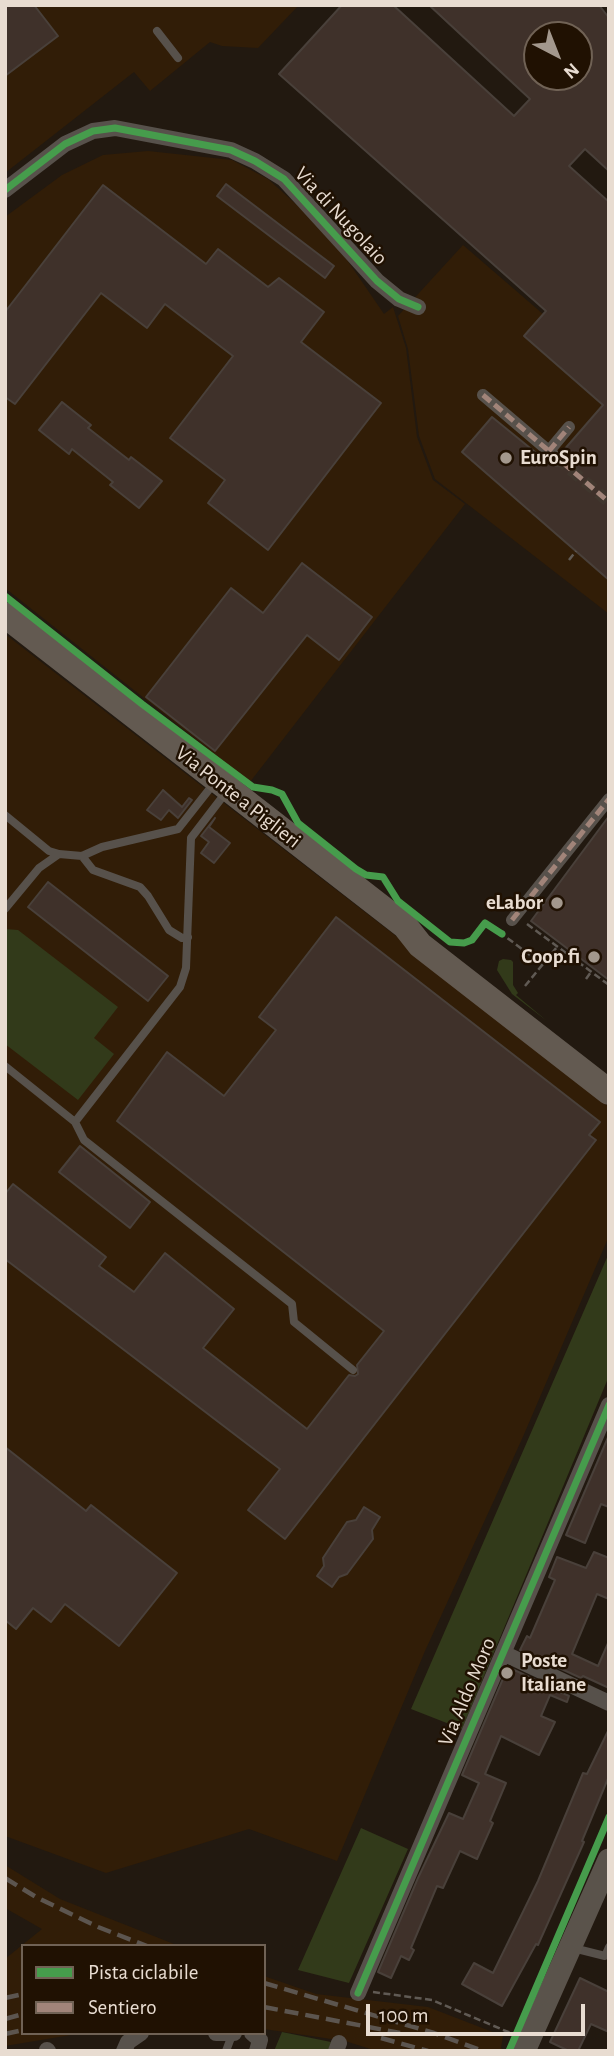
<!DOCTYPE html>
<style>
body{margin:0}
#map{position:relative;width:614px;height:2056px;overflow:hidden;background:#221910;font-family:"Alegreya Sans",sans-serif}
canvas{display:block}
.frame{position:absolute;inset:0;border:7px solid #e8dcd1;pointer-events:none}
.legend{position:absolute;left:21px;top:1944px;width:245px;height:91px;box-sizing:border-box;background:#201102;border:2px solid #706255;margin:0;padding:9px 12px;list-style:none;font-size:21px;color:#e8dcd1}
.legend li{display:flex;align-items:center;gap:14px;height:35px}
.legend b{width:35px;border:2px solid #706255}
.north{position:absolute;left:523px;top:21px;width:70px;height:70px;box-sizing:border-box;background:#201102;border:2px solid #706255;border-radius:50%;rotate:138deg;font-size:19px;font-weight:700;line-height:28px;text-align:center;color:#e8dcd1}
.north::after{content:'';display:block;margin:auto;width:24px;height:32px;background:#a3988d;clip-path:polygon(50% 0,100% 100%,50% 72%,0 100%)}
.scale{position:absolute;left:366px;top:2004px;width:219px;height:32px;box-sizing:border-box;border:4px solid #e8dcd1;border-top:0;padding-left:9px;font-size:21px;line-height:24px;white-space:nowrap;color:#e8dcd1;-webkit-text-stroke:5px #201102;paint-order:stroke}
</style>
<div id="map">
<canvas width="614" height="2056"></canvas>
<div class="frame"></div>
<ul class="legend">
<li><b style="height:9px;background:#469c4c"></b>Pista ciclabile</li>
<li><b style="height:9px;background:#a18479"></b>Sentiero</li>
</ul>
<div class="north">N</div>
<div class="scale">100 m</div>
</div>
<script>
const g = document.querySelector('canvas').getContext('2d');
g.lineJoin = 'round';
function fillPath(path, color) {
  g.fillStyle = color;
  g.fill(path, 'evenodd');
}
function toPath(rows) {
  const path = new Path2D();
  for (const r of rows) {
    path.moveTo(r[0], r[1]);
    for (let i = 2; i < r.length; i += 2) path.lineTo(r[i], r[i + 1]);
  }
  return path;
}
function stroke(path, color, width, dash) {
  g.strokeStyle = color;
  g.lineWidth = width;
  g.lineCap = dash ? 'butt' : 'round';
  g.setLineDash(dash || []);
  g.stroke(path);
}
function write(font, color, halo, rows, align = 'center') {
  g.font = font + ' "Alegreya Sans",sans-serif';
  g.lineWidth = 5;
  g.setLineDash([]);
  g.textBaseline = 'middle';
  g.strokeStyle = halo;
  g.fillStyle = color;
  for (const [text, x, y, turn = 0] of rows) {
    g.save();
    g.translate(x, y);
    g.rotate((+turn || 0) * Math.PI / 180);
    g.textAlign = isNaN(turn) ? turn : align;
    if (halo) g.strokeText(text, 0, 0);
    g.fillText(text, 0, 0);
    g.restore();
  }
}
fillPath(toPath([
 [5,5,299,5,258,48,222,46,210,42,150,91,134,72,5,173],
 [148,151,232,160,268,179,299,207,345,257,384,314,393,307,406,348,417,437,433,480,465,504,250,782,5,588,5,217,62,175,103,155],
 [463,245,609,371,609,614,435,479,419,436,408,349,398,316],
 [5,634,405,943,609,1107,609,1236,522,1439,425,1651,337,1861,249,1829,106,1873,5,1836],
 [5,1865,60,1899,179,1946,23,1946,23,2033,83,2033,5,2046,5,1959,42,1929,5,1908],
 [264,1976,316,1994,428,2007,503,2036,501,2048,506,2051,377,2051,345,2041,264,2029]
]), '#311d07');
fillPath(toPath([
 [5,929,18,930,118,1007,94,1038,114,1054,78,1100,5,1044],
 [503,959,511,960,513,962,513,985,518,993,516,995,547,1021,512,994,497,970,499,961],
 [609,1253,609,1376,462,1729,411,1709],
 [361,1828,408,1849,349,1983,298,1970],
 [282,2032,331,2042,328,2051,274,2051]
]), '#323a1a');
const building = toPath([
 [5,5,34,5,58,36,5,76,5,5],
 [342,5,393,5,514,116,530,99,429,5,599,5,609,18,609,171,585,149,569,166,609,202,609,580,462,452,492,417,551,465,559,466,565,460,563,451,603,405,524,336,546,311,279,74,342,5],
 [537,35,579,35,579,77,537,77,537,35],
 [226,184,334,266,325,278,217,196,226,184],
 [103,185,206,264,218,249,268,287,279,278,324,312,301,342,381,403,268,550,208,503,225,480,170,438,233,356,165,304,147,328,101,293,15,404,5,397,5,312,103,185],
 [62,402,91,425,88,428,129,460,131,457,162,481,139,508,110,485,113,482,72,449,69,454,39,430,62,402],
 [302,563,372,617,339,660,307,635,215,751,146,697,231,588,263,613,302,563],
 [163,790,182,807,189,798,192,800,178,818,169,810,161,820,147,810,163,790],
 [609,816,609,980,531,921,609,816],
 [215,818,209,827,230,843,214,863,201,853,209,842,201,836,215,818],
 [48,882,168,976,148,1001,28,907,48,882],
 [336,917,600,1122,589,1135,596,1140,285,1539,248,1510,280,1469,5,1259,5,1194,13,1184,106,1257,99,1266,134,1292,165,1253,234,1309,203,1348,307,1429,349,1375,355,1376,358,1374,357,1365,384,1331,117,1121,167,1052,224,1096,276,1030,259,1017,336,917],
 [80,1146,150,1202,130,1228,59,1172,80,1146],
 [609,1435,609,1507,601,1504,585,1543,566,1535,609,1435],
 [5,1447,86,1511,91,1505,177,1573,119,1646,65,1604,51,1622,33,1608,16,1629,5,1620,5,1447],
 [364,1507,380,1517,372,1530,373,1539,347,1574,339,1577,332,1587,317,1576,324,1566,323,1558,347,1522,356,1520,364,1507],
 [594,1552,609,1558,609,1599,597,1594,572,1654,598,1666,609,1641,609,1688,583,1676,581,1678,520,1650,527,1636,530,1638,555,1580,549,1577,557,1557,586,1568,594,1552],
 [508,1667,569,1696,567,1702,550,1695,541,1716,555,1722,539,1755,501,1736,485,1774,506,1783,490,1821,493,1823,477,1859,460,1851,443,1888,437,1886,411,1948,414,1950,409,1960,401,1956,391,1978,378,1972,418,1878,449,1813,463,1819,479,1783,462,1775,508,1667],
 [609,1729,609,1776,582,1841,584,1842,538,1945,536,1944,502,2006,462,1984,474,1963,493,1973,538,1881,583,1773,587,1774,609,1729],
 [580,1978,609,1992,609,2032,591,2024,578,2051,569,2051,550,2042,580,1978]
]);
fillPath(building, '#3f312a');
stroke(building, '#49403a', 2);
stroke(toPath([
 [557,458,609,502]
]), '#40362d', 12, [12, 6]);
stroke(toPath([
 [569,560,576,551],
 [527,924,609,985],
 [504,931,502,934,542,964],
 [586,979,591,972],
 [525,986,557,947],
 [373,1992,432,2000,513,2034]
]), '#605a54', 2.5, [7, 3.5]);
stroke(toPath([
 [157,31,178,58],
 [5,815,49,851,59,854],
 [82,856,93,870,140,887,148,896,169,930,182,938,188,937],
 [5,909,39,868,59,854,82,856,102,847,178,829,215,782],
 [5,1066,75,1122,180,987,186,968,191,838,227,791],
 [75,1122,84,1140,292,1304,294,1322,353,1370],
 [573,1948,605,1956,609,1947],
 [226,2051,232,2035]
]), '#57514b', 8);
stroke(toPath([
 [483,395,557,458],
 [549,451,569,427],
 [512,920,609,799]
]), '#57514b', 12);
stroke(toPath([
 [5,190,65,144,93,131,115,128,231,150,255,161,284,179,377,281,399,299,418,307],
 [503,1653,609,1703],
 [358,1993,609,1405],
 [216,2033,234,2033],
 [252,2033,260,2040,257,2051],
 [47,2050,48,2051],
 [124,2051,128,2042,141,2033],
 [336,2051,339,2043]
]), '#57514b', 16);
stroke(toPath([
 [524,2051,609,1860]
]), '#5a534b', 23);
stroke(toPath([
 [5,615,405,926,420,945,609,1092]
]), '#635a51', 26);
stroke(toPath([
 [5,1878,36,1897,98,1927,147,1946],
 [264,1983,434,2033,483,2051],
 [5,1998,23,1994],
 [264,2007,400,2033],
 [5,2019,23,2014],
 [5,2034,23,2030],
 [381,2038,428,2051]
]), '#5c554f', 4.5, [14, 7]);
stroke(toPath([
 [483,395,609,502],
 [549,451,569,427],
 [512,920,609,799]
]), '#a18479', 5, [10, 5]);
stroke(toPath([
 [5,190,65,144,93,131,115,128,231,150,255,161,284,179,377,281,399,299,418,307],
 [5,596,142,704,253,787,272,790,282,794,298,823,356,869,366,875,383,877,398,901,450,942,464,943,472,940,485,923,502,934],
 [358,1993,609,1405],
 [509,2051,609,1817]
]), '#469c4c', 7);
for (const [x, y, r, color] of [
 [506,458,7,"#a3988d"],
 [557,903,7,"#a3988d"],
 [594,957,7,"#a3988d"],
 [507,1673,7,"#a3988d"]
]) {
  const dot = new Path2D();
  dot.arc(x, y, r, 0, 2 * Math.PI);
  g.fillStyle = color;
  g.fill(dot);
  stroke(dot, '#201102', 2.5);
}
write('21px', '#e8dcd1', '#201102', [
 ["Via di Nugolaio",341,216,47],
 ["Via Ponte a Piglieri",238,797,38],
 ["Via Aldo Moro",467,1692,-67]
]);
write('bold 21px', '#e8dcd1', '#201102', [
 ["EuroSpin",520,458],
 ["eLabor",543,903,"right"],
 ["Coop.fi",580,957,"right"],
 ["Poste",521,1661],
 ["Italiane",521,1685]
], 'left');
</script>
